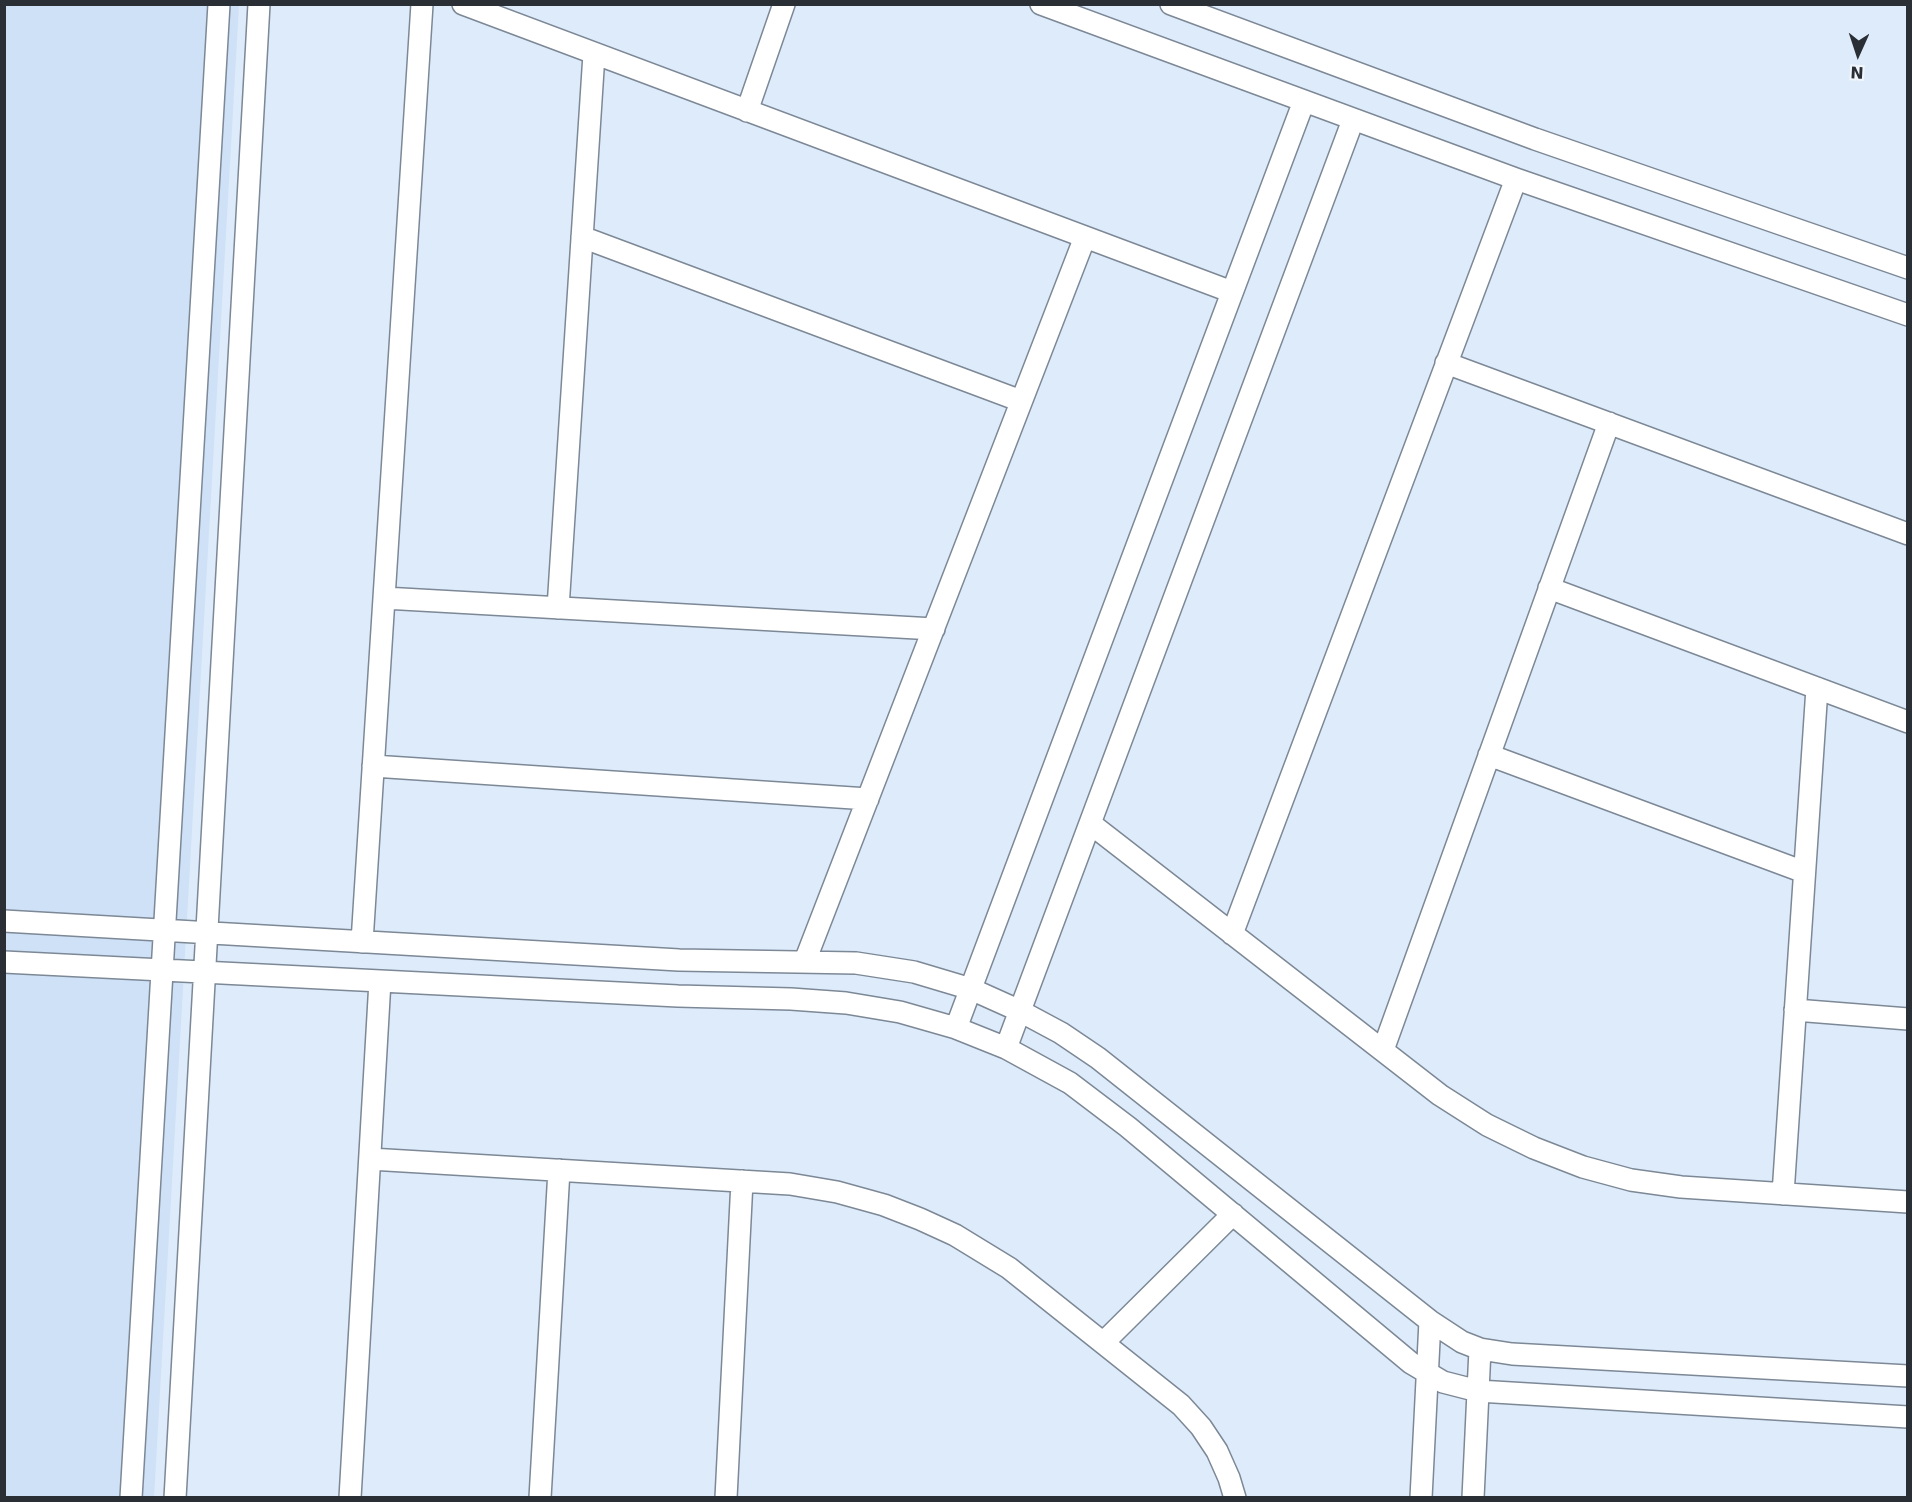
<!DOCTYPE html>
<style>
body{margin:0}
#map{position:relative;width:1912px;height:1502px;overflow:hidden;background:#deebfa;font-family:"DejaVu Sans",sans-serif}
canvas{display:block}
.frame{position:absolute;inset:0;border:6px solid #2a2f35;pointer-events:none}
.north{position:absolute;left:1828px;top:24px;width:60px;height:60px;-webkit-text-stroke:4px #f2f7fd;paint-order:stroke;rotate:183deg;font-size:16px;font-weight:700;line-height:24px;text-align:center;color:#2a2f35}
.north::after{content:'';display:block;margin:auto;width:21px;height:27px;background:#2a2f35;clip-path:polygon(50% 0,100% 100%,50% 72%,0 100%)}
</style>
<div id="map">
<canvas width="1912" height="1502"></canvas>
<div class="frame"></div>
<div class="north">N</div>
</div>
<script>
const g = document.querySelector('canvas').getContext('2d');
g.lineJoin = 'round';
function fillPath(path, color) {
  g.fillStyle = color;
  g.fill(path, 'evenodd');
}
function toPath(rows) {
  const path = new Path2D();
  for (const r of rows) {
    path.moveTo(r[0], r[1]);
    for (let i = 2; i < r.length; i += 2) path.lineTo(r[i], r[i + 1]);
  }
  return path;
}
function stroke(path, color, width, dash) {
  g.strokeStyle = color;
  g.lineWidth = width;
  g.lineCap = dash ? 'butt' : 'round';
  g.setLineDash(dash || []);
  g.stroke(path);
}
fillPath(toPath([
 [5,5,239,5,154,1497,5,1498]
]), '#cfe1f6');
const minor = toPath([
 [463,4,1232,292],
 [1041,4,1516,179,1908,315],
 [1171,4,1535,139,1908,268],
 [747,111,784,4],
 [582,237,1021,401],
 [1446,363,1908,534],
 [1549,588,1908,722],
 [384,598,934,629],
 [558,608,594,54],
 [1489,755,1804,872],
 [373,766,868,799],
 [1091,824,1440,1095,1487,1125,1534,1148,1583,1167,1631,1180,1681,1187,1908,1202],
 [4,921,679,960,856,963,914,972,971,989,1020,1011,1061,1033,1098,1058,1430,1321,1462,1342,1480,1349,1512,1354,1908,1376],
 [1232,934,1516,179],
 [362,942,422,4],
 [805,961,1085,237],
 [4,962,678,996,791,999,846,1003,900,1012,956,1028,1006,1048,1070,1083,1128,1127,1411,1363,1443,1382,1478,1391,1908,1417],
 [1795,1010,1908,1019],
 [956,1028,1304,101],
 [1006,1048,1353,120],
 [1383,1050,1609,423],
 [370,1159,790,1184,837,1192,884,1205,920,1219,955,1235,1009,1268,1181,1405,1201,1427,1217,1451,1229,1478,1235,1498],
 [1783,1194,1817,688],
 [1103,1343,1233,1214],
 [131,1498,219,4],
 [175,1498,259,4],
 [350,1498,380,981],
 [540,1498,559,1170],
 [726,1498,742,1181],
 [1421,1498,1430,1321],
 [1473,1498,1480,1349]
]);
stroke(minor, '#7c8896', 24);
stroke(minor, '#fff', 21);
</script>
